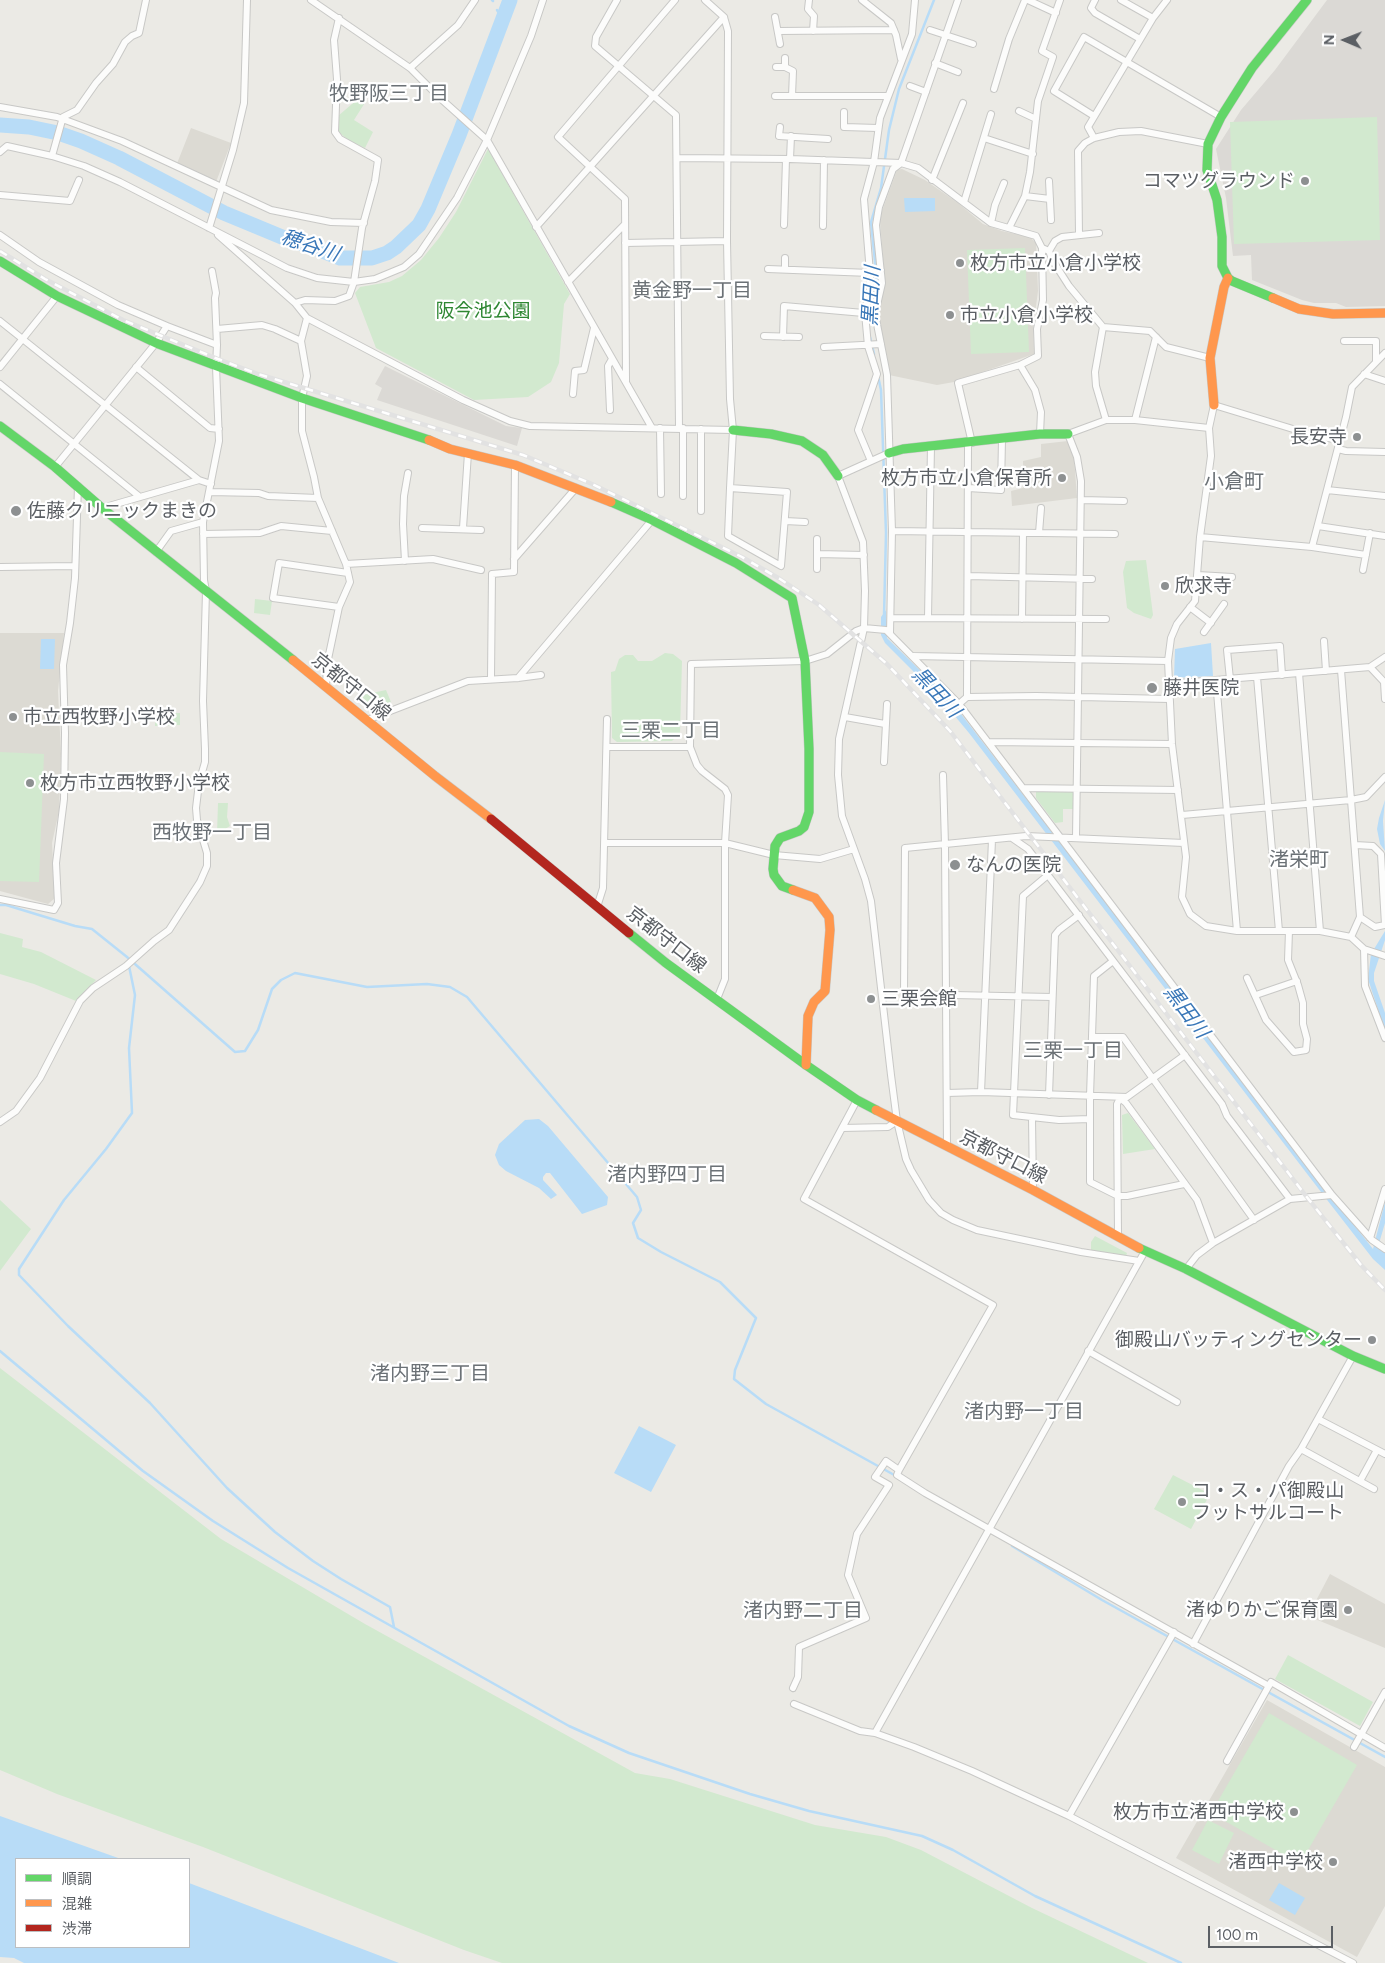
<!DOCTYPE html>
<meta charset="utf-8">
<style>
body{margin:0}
#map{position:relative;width:1385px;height:1963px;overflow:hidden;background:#ebeae5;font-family:Figtree,"Noto Sans JP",sans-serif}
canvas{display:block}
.legend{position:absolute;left:15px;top:1858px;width:175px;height:90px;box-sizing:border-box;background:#fff;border:1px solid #bdbfc1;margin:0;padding:6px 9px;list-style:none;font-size:15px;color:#5b5f64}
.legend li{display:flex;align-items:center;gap:10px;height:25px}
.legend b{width:25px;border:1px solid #bdbfc1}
.north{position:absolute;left:1320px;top:15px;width:50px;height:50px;-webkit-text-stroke:4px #fff;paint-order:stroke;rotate:271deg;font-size:14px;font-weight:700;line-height:20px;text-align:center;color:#5b5f64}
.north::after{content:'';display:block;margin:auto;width:18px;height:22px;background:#5b5f64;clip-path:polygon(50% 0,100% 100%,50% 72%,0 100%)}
.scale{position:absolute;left:1208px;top:1926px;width:125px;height:22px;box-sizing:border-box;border:2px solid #5b5f64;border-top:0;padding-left:6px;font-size:15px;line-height:18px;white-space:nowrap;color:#5b5f64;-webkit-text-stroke:4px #fff;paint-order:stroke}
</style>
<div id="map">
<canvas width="1385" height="1963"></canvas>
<ul class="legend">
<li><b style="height:6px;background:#63d668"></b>順調</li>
<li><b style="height:6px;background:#ff974d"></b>混雑</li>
<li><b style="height:6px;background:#b3261e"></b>渋滞</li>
</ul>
<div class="north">N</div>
<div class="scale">100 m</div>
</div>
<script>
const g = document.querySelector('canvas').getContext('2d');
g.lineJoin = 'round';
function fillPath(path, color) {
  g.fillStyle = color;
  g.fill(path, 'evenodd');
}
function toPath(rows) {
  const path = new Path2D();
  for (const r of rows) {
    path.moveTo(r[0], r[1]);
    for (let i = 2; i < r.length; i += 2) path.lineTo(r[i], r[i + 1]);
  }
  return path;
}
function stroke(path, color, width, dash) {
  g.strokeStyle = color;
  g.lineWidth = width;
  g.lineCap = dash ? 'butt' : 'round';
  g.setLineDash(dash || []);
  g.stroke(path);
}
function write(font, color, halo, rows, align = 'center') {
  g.font = font + ' Figtree,"Noto Sans JP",sans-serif';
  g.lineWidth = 4.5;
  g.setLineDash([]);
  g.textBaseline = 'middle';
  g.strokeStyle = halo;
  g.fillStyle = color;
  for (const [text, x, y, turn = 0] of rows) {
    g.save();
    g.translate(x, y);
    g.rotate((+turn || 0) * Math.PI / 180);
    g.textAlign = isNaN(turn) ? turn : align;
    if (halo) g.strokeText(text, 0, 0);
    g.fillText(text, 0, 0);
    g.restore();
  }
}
fillPath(toPath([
 [1327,0,1385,0,1385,306,1346,307,1336,303,1314,303,1302,300,1252,280,1251,255,1233,256,1226,198,1216,149,1241,110,1275,70],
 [385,366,506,426,522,428,517,446,377,400,382,388,375,384]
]), '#dbd9d5');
fillPath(toPath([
 [191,128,231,143,216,182,176,166],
 [902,169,925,180,958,203,983,224,1002,231,1030,237,1036,243,1038,291,1033,329,1034,354,954,382,937,385,889,375,878,314,885,285,880,221,882,211,897,170],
 [1068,441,1074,457,1077,498,1012,506,1011,491,1023,488,1023,461,1041,457,1041,444],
 [0,633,64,633,58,691,61,754,59,811,52,843,55,898,48,904,0,891],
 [1330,1574,1385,1604,1385,1648,1308,1616],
 [1267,1700,1385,1767,1385,1906,1357,1957,1176,1858]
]), '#dcdad3');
fillPath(toPath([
 [359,98,366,101,354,120,373,132,365,148,348,140,339,132,338,116],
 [1377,117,1380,240,1234,244,1230,122],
 [488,149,570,294,564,304,559,363,551,382,528,397,474,400,376,348,355,293,360,287,389,282,402,276,421,260,439,238,456,212],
 [1025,248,1029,352,971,354,967,250],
 [1146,560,1153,615,1151,619,1134,613,1127,608,1123,572,1126,561],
 [255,599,272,601,270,615,254,613],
 [665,653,673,654,682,661,680,733,672,741,617,742,612,738,611,672,615,671,619,659,625,655,633,655,638,661,652,661],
 [386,690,391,702,378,708,368,706,360,702,358,696],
 [180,713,180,725,155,726,155,714],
 [0,752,44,754,39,882,0,881],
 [1036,792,1073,792,1073,809,1063,809,1063,822,1055,823,1036,798],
 [218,803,228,803,227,817,230,826,217,834],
 [0,933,23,939,22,947,41,952,96,980,76,1001,34,984,0,974],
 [1128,1113,1155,1149,1123,1154,1122,1115],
 [0,1200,31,1229,0,1271],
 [1095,1236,1127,1253,1126,1256,1091,1252,1091,1242],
 [0,1368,221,1539,365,1624,635,1773,670,1779,815,1825,886,1837,921,1850,1032,1908,1148,1963,502,1963,464,1950,203,1847,57,1794,0,1770],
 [1173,1475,1210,1494,1191,1529,1154,1509],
 [1288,1655,1373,1702,1360,1726,1275,1679],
 [1269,1713,1357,1765,1300,1864,1211,1813],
 [1208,1820,1234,1833,1219,1864,1192,1850]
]), '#d2e9cf');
fillPath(toPath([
 [904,198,935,198,935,211,905,212],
 [886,610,887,638,939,689,961,714,1128,931,1290,1144,1373,1249,1385,1202,1385,1223,1380,1240,1381,1250,1385,1253,1385,1270,1373,1259,1331,1205,969,733,939,697,885,643,881,635,881,617],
 [41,639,55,639,54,669,40,669],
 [1211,643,1213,676,1174,678,1175,649],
 [1385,800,1383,821,1385,851,1380,844,1377,829,1379,818],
 [1385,931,1385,940,1374,973,1374,981,1385,1013,1385,1031,1368,979,1371,954],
 [539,1119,548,1126,608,1197,607,1205,582,1214,550,1173,546,1173,543,1177,543,1180,557,1195,551,1199,539,1188,506,1171,499,1165,495,1155,499,1144,525,1120],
 [639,1426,676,1445,651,1492,614,1473],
 [0,1816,121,1859,16,1859,16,1947,189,1947,189,1883,399,1963,24,1963,14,1958,0,1957],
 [1279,1883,1305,1898,1295,1915,1269,1900]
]), '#b8dcf7');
stroke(toPath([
 [492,0,493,1],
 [497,10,502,18],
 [870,305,877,281,871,222,881,188,889,130,899,89,934,0],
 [870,337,874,354],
 [878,376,881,390,886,533,884,616],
 [0,905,6,905,75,926,92,929,127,957,235,1052,245,1051,258,1030,272,989,281,980,295,973,367,987,427,984,450,987,467,997,637,1197,641,1210,633,1223,638,1238,661,1252,720,1282,756,1318,735,1370,734,1379,766,1404,896,1476],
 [129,966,135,995,129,1048,132,1113,106,1149,64,1200,19,1269,19,1275,68,1326,150,1403,227,1488,275,1532,313,1561,341,1579,390,1607,394,1627],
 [0,1351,143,1471,213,1521,288,1568,569,1726,629,1753,750,1794,809,1811,922,1836,953,1850,1035,1896,1181,1963],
 [1012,1546,1102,1600,1385,1757]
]), '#b8dcf7', 2.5);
stroke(toPath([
 [0,125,29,127,58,133,81,141,119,158,224,213,294,242,305,244,340,258,372,258,387,253,396,247,419,225,428,209,459,135,510,0]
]), '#b8dcf7', 15);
const street = toPath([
 [311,0,410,68,440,98,487,140,652,428],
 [617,0,596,37,595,46,676,115,679,428],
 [705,0,724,17,728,31,727,241,730,399,733,430,730,488,728,536,781,566,787,492,730,488],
 [809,0,808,9,814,16,813,31],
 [862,0,891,23,896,35,901,59],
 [1028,0,1056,13],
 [1095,0,1091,8,1095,13,1140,39],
 [1121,0,1153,18],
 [775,17,780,44],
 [930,30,973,44],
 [778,31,894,30],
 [935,63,958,72],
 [776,67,785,67,793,71,792,96],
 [785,67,785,58],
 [410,68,458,25,475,0],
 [910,86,926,92],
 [994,89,1009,39,1025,0],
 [775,96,888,96],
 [0,107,57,117,122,141,271,210,331,222,364,223],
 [1019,111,1036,119],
 [844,112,844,127,878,128],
 [1094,116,1054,91,1084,37,1221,117],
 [780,127,779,136,828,139],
 [984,138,1033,154],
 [1094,138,1088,127,1153,18,1167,0],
 [0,152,7,146,52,156,84,166,120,182,287,268,317,278,354,282,375,279,404,267,419,254,457,198,487,140,531,36,543,0],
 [52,156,63,117,77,110,96,83,113,64,125,42,132,36,139,33,146,0],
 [677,158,790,159,901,163,918,168,991,223,1036,236,1042,248,1043,300,1037,329,1038,356,1020,365,958,383,972,443],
 [790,159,791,136],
 [932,180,963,103],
 [1049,181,1051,220],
 [0,195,70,201,79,180],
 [1025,196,1050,199],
 [964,202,991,114],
 [991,223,995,205,1004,183],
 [784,225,786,159],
 [823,226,824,160],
 [536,227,724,17],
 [209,228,233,150,244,103,247,0],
 [1009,228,1025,196,1030,172,1038,101,1053,57,1042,51,1060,0],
 [0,235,39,262,118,305,167,326],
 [218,235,295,303,307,318,463,400,510,421,530,426,733,430],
 [1079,235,1078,151,1085,143,1094,138,1119,132,1141,131,1208,144],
 [625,243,727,241],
 [1042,248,1049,251,1053,261,1069,286,1103,327,1150,331,1166,347,1210,358],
 [1049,251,1055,241,1062,237,1099,233],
 [768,269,870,273,881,270],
 [785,269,785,258],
 [568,282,625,224],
 [295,303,305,300,335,301,349,296,354,282,362,228,375,181,378,160,340,139,335,132,337,79,334,40,339,18],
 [0,321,199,480,211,484],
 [1103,327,1095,372,1096,386,1106,420],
 [217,329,262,325,275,329,301,341,307,318],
 [764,336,799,337],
 [783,337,784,306,875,314],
 [301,341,307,376,302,398,302,431,314,477,318,498,346,564,350,582,339,607,327,664,326,687],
 [1344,341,1376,341,1376,361],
 [824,347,881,344],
 [1020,365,1035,390,1041,412,1040,434],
 [0,367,57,296],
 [136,367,210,428,219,429],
 [1364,374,1385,381],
 [626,381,625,199,558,137,675,0],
 [0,384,140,497],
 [573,394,575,371,584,370,594,328],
 [610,410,608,366,612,359],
 [1135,420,1156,337],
 [660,428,661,494],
 [1340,440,1316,436,1214,405,1209,428,1211,456,1200,537,1195,601,1177,624,1171,638,1168,661,1172,744,1186,857,1182,897,1190,914,1206,926,1237,931,1320,931,1351,937,1364,949,1385,956],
 [1338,449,1346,451,1385,452],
 [889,453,838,476,863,542,865,591,864,628,839,739,838,775,842,816,865,879,871,901,891,1075,897,1121,906,1159,911,1170,929,1200,941,1213,953,1220,977,1230,1081,1252,1139,1261],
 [871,461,858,430,877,374,868,346,865,313,870,290,870,273,864,199,874,162,880,118,912,34,915,0],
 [55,467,156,343,167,326,217,345],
 [968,488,1001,490,1002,439],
 [1327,490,1385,496],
 [209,492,259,493,268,496,318,498],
 [683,496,683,428],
 [1081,500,1124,501],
 [102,508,199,480],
 [701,511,701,429],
 [785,521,805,522],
 [1318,526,1385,536],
 [422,528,481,530],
 [463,528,468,453],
 [892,531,1115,534],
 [1039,533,1041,508],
 [203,534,260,533,281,526,332,531],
 [1200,537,1312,547,1366,555],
 [817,539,817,569],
 [1312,547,1346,417,1352,387,1385,353],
 [156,552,171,531,203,522],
 [817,554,864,555],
 [514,559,576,488],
 [405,561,403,524,404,496,408,473],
 [346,564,433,559,481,570],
 [0,567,75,566],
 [1363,570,1370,533],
 [1198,575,1232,577],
 [968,576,1092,579],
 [339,607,273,598,279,563,348,573],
 [1190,607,1211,623],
 [891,618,1106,619],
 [928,618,931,446],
 [1022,619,1023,533],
 [1204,632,1224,604],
 [890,633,892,531,887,375,875,314,882,283,876,225,879,207,893,169,901,163,958,0],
 [1324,641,1326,671],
 [913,656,1168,661],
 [1370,667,1385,683],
 [1341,670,1360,917,1351,937],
 [1299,673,1320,931],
 [1257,677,1279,931],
 [491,678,492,574,514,572,515,465],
 [518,678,652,520],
 [1230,679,1227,650,1280,646,1282,675],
 [1216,680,1237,931],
 [1384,682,1385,699],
 [1168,684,1370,667,1385,657],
 [967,697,968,443],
 [959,704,967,697,1036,696,1169,699],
 [845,717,885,724],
 [367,720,468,681,518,678,541,675],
 [989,742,1172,744],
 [607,747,690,747],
 [884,762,887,704],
 [943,775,945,845,947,1146],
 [1023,788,1178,790],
 [1182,815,1351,800,1366,797,1385,777],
 [1012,838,1028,849,1222,1104,1227,1116,1290,1199],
 [1076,838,1081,481,1077,457,1068,434,1106,420,1135,420,1209,428],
 [605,843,725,843,774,855,820,859,854,849],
 [1355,845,1373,846,1381,854,1385,925,1375,927,1360,917],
 [1048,875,1023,896,1013,1115,1059,1120,1090,1119],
 [0,899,54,910,58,903,56,863,64,799,65,733,63,665,70,623,75,578,78,486],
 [597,907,603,888,607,719],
 [1364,949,1365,986,1385,1038],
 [1113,961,1094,976,1090,1096,1090,1182,1118,1196,1127,1196,1184,1184],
 [1247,978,1266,1020,1294,1052,1306,1050,1307,1039,1303,1024,1303,1003,1298,985,1288,960,1289,931],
 [1256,995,1297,981],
 [1052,997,904,994,905,848,1026,836,1184,843],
 [717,999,725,979,725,843,728,795,725,789,702,771,697,765,690,747,691,664,805,661,827,654,856,631,864,628,886,630,959,704,1332,1195,1372,1240,1385,1249],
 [1093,1037,1123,1037,1254,1220],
 [981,1092,992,840],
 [947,1093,981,1092,1127,1097,1185,1055],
 [1049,1095,1055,935,1059,930,1079,915],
 [1120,1098,1126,1103,1197,1200,1213,1243],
 [857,1100,804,1199,993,1305,899,1470],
 [1032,1118,1033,1190],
 [0,1122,16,1111,40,1078,80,1001,93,988,126,966,154,941,169,930,200,882,207,866,207,853,197,820,196,808,199,783,205,762,205,749,203,701,206,591,204,580,203,522,219,441,216,367,217,345,215,298,216,293,212,271],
 [842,1128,888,1127,897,1121],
 [1118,1235,1117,1104,1120,1098],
 [1370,1238,1385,1189],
 [1186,1269,1197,1255,1213,1243,1290,1199,1332,1195],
 [1088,1351,1177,1402],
 [1318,1419,1385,1454],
 [1301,1449,1374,1489],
 [1360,1481,1377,1450],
 [1193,1644,1289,1466,1301,1449,1353,1356],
 [793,1688,798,1677,799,1647,866,1618,848,1575,857,1534,889,1485,875,1477,886,1461,899,1470,897,1475,925,1493,1269,1686],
 [794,1704,860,1731,875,1733,914,1747,972,1771,1069,1816,1353,1963],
 [875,1733,1145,1251],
 [1354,1747,1385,1692],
 [1227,1761,1271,1682,1385,1748],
 [1069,1816,1174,1632]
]);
const fast = toPath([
 [0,261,57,296,156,343,302,398,429,440],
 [1273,298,1232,281,1228,278,1222,266,1222,237,1217,200,1207,170,1208,144,1221,117,1252,68,1307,0],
 [0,426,55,467,102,508,293,660],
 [733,430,771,434,802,441,823,455,838,476],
 [889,453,903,449,1040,434,1068,434],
 [611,502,652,520,736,563,792,598,805,661,809,749,809,812,804,827,799,831,780,838,775,846,773,869,774,875,782,886,793,890],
 [629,933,666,963,806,1065,857,1100,876,1110],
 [1139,1248,1186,1269,1353,1356,1385,1369]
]);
const slow = toPath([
 [1273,298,1299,309,1333,314,1385,313],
 [1214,405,1210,358,1224,287,1228,278],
 [429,440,450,449,515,465,611,502],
 [293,660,435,776,491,819],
 [793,890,815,898,829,917,830,930,825,991,814,1002,808,1016,806,1065],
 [876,1110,1033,1190,1139,1248]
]);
const jam = toPath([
 [491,819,629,933]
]);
stroke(street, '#c8c8c6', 8);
stroke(fast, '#c8c8c7', 10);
stroke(slow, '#c8c8c7', 10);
stroke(jam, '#c8c8c7', 10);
stroke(street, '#fcfcfb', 6);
stroke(fast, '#63d668', 9);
stroke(slow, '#ff974d', 9);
stroke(jam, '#b3261e', 9);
const rail = toPath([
 [0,251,45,279,123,320,218,359,258,374,523,455,592,484,742,557,780,579,819,605,887,664,950,731,1306,1196,1361,1265,1385,1290]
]);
stroke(rail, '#e2e2e2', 4.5);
stroke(rail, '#fff', 2.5, [8]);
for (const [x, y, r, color] of [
 [1305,181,5,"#8d9091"],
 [960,263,5,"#8d9091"],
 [950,315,5,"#8d9091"],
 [1357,437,5,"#8d9091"],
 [1062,478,5,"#8d9091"],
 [16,511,6,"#8d9091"],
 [1165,586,5,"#8d9091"],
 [1152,688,6,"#8d9091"],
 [13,717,5,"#8d9091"],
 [30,783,5,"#8d9091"],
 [955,865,6,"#8d9091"],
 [871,999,5,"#8d9091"],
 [1372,1340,5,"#8d9091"],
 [1182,1502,5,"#8d9091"],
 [1348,1610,5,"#8d9091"],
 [1294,1812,5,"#8d9091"],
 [1333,1862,5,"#8d9091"]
]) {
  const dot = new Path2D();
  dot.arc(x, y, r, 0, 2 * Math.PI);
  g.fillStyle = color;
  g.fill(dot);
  stroke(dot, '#fff', 2);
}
write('19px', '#5b5f64', '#fff', [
 ["コマツグラウンド",1295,181,"right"],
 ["枚方市立小倉小学校",970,263],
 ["市立小倉小学校",960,315],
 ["長安寺",1347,437,"right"],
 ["枚方市立小倉保育所",1052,478,"right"],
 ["佐藤クリニックまきの",27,511],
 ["欣求寺",1175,586],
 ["藤井医院",1163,688],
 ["市立西牧野小学校",23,717],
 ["枚方市立西牧野小学校",40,783],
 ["なんの医院",966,865],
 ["三栗会館",881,999],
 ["御殿山バッティングセンター",1362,1340,"right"],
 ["コ・ス・パ御殿山",1192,1491],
 ["フットサルコート",1192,1513],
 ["渚ゆりかご保育園",1338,1610,"right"],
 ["枚方市立渚西中学校",1284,1812,"right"],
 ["渚西中学校",1323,1862,"right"]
], 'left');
write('19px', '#2f8733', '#fff', [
 ["阪今池公園",483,311]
]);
write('19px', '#5b5f64', '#fff', [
 ["京都守口線",351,687,39],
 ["京都守口線",666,940,38],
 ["京都守口線",1003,1157,27]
]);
write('20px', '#6b7176', '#fff', [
 ["牧野阪三丁目",389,94],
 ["黄金野一丁目",692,291],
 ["小倉町",1234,482],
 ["三栗二丁目",671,731],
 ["西牧野一丁目",212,833],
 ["渚栄町",1299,860],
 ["三栗一丁目",1073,1051],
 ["渚内野四丁目",667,1175],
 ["渚内野三丁目",430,1374],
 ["渚内野一丁目",1024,1412],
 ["渚内野二丁目",803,1611]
]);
write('italic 20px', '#3977b8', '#fff', [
 ["穂谷川",310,246,18],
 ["黒田川",872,296,-87],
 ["黒田川",936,693,47],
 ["黒田川",1186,1012,53]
]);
</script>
